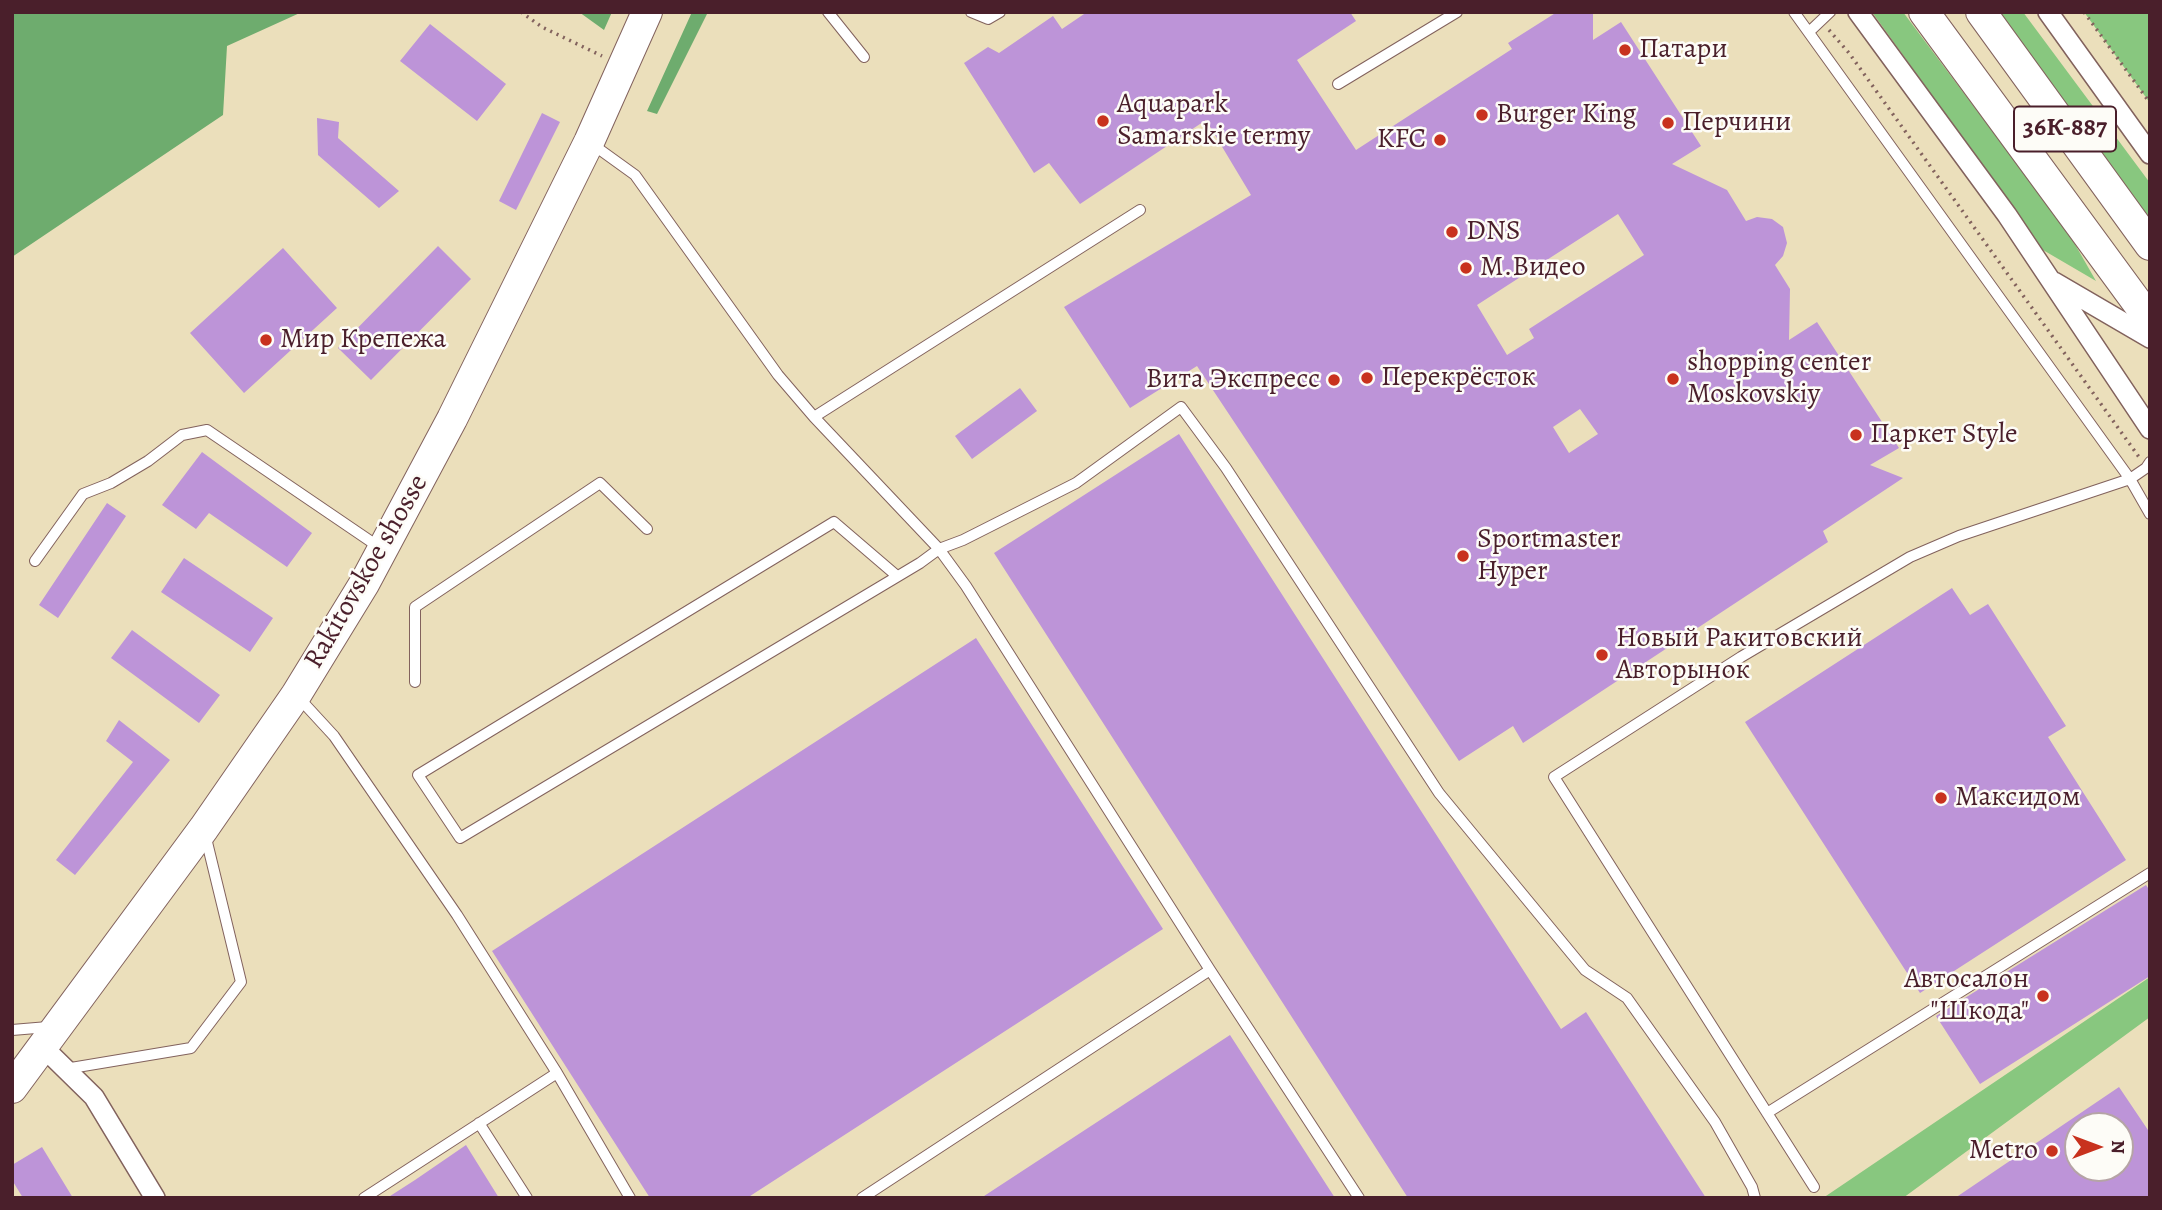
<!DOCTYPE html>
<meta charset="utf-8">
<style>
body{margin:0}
#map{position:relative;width:2162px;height:1210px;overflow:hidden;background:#ebdfbb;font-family:Alegreya,serif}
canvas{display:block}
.frame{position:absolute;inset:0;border:14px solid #4a1f2b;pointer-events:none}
.north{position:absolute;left:2064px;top:1112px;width:70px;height:70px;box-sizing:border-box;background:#fdfcf7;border:2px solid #b5a4a5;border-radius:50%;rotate:90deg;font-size:19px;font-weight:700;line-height:28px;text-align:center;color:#4a1f2b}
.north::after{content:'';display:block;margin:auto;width:24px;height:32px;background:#c8321e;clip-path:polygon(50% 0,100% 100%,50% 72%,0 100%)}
</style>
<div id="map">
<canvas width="2162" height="1210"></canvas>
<div class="frame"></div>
<div class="north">N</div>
</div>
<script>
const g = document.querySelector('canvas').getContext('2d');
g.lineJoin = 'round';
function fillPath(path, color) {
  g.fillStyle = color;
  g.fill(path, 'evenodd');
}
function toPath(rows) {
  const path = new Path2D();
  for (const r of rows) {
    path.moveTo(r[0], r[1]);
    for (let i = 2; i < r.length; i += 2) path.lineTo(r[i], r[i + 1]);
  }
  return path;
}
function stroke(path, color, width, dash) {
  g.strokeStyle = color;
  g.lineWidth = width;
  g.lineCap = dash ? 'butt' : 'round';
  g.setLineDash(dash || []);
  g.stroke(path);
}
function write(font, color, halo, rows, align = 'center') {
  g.font = font + ' Alegreya,serif';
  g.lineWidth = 5;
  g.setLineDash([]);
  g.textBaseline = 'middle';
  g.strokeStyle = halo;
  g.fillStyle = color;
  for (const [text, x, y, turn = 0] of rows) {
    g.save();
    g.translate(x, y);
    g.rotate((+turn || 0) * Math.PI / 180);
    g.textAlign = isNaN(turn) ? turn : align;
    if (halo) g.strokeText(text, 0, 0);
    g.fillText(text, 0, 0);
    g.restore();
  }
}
fillPath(toPath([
 [1872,12,1903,12,2068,232,2096,281,2043,250],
 [1993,12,2023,12,2150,183,2150,219],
 [2084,12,2150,13,2150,103],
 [2150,977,2150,1017,1903,1198,1823,1198]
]), '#88c77f');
fillPath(toPath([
 [12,12,302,12,227,46,223,115,12,257],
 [579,12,612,12,604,30],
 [692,12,708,12,657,114,647,111]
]), '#6eac6e');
fillPath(toPath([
 [1087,12,1350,12,1356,21,1297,60,1356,150,1512,49,1508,43,1557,12,1593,12,1593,40,1621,22,1701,146,1672,164,1727,190,1746,221,1757,217,1772,219,1783,227,1787,243,1783,256,1775,265,1790,289,1789,340,1817,322,1899,448,1870,465,1903,478,1823,531,1828,542,1523,743,1513,726,1459,761,1197,366,1130,408,1064,307,1251,195,1206,120,1080,204,1049,163,1034,173,964,63,988,47,999,53,1053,16,1062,29],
 [1618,214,1644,255,1529,329,1534,338,1507,355,1477,305],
 [1580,409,1598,434,1569,453,1553,427],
 [430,24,506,84,477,121,400,61],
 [542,113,560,122,516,210,499,201],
 [317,118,339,122,338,138,399,191,379,208,318,155],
 [438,246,471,279,371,380,338,348],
 [283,248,337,308,244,393,190,333],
 [1020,388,1037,411,972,459,955,436],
 [1179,434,1561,1029,1586,1012,1706,1198,1408,1198,994,553],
 [202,452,312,533,287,567,209,513,196,529,162,505],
 [107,503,126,516,58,618,39,605],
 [184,558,273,618,250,652,161,592],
 [1952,588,1970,615,1988,604,2066,726,2048,737,2126,860,1920,993,1745,722],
 [132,630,220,695,199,723,111,658],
 [976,638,1163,929,747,1198,650,1198,492,951],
 [119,720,170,760,75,875,56,860,133,762,106,741],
 [2146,885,2150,891,2150,976,1980,1084,1936,1016],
 [1230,1035,1335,1198,981,1198],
 [2119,1087,2150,1133,2150,1198,1955,1198],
 [2078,1126,2120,1126,2120,1168,2078,1168],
 [466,1145,499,1198,387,1198,415,1180],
 [42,1147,73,1198,23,1198,12,1180,12,1165]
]), '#bd94d8');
const service = toPath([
 [828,12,864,57],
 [971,12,988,19,1000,12],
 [1794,12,2130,479,2150,514],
 [1809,32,1830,12],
 [1338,84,1457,12],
 [592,144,635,175,778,375,814,417,939,549,966,586,1210,970,1359,1198],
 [814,417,1140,210],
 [35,561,83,494,111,483,148,461,182,435,207,430,379,547],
 [897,576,834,522,418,775,460,838,920,563,939,549,963,540,1076,483,1181,407,1226,468,1439,793,1585,970,1627,998,1715,1122,1752,1187,1755,1198],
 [415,682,415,607,600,483,647,529],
 [299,698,334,736,457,915,557,1073,630,1198],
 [12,1030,48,1027],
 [65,1069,191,1048,241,982,205,834],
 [1767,1113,2150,873],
 [479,1123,527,1198],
 [1814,1187,1554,777,1741,657,1910,557,1959,536,2130,479,2146,468,2150,462],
 [364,1198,557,1073],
 [862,1198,1210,970]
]);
const minor = toPath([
 [1858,12,2007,215,2150,429],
 [2048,12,2150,154],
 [2054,282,2150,338],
 [44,1048,94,1097,155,1198]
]);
const primary = toPath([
 [1924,12,2150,320],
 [1981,12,2150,245],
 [12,1088,204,828,296,695,364,584,452,419,589,142,647,12]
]);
stroke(service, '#82625d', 12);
stroke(minor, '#82625d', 22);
stroke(primary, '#82625d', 32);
stroke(toPath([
 [521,12,542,27,602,56],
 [2084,12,2150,103],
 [1829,30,1849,53,2139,457]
]), '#82625d', 3.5, [2, 5]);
stroke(service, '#fff', 10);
stroke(minor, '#fff', 19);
stroke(primary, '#fff', 30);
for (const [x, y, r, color] of [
 [1625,50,7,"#c8321e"],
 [1482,115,7,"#c8321e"],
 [1103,121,7,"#c8321e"],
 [1668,123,7,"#c8321e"],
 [1440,140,7,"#c8321e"],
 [1452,232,7,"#c8321e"],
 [1466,268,7,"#c8321e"],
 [266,340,7,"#c8321e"],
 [1367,378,7,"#c8321e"],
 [1673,379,7,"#c8321e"],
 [1334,380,7,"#c8321e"],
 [1856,435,7,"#c8321e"],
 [1463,556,7,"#c8321e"],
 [1602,655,7,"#c8321e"],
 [1941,798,7,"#c8321e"],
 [2043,996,7,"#c8321e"],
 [2052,1151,7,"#c8321e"]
]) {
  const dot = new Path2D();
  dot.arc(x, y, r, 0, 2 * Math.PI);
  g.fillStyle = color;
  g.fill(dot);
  stroke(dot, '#fdfcf7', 2.5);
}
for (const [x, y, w] of [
 [2065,129,102]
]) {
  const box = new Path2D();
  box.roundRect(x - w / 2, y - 22.5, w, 45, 5);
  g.fillStyle = '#fdfcf7';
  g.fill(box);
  stroke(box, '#4a1f2b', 2);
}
write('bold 26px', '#4a1f2b', null, [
 ["36К-887",2065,129]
]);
write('28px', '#4a1f2b', '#fdfcf7', [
 ["Патари",1639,50],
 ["Aquapark",1117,105],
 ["Samarskie termy",1117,137],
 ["Burger King",1496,115],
 ["Перчини",1682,123],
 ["KFC",1426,140,"right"],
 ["DNS",1466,232],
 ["М.Видео",1480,268],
 ["Мир Крепежа",280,340],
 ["shopping center",1687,363],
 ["Moskovskiy",1687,395],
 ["Перекрёсток",1381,378],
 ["Вита Экспресс",1320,380,"right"],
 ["Паркет Style",1870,435],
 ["Sportmaster",1477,540],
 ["Hyper",1477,572],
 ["Новый Ракитовский",1616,639],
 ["Авторынок",1616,671],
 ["Максидом",1955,798],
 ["Автосалон",2029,980,"right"],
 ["\"Шкода\"",2029,1012,"right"],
 ["Metro",2038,1151,"right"]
], 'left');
write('28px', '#4a1f2b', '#fdfcf7', [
 ["Rakitovskoe shosse",367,572,-60]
]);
</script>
